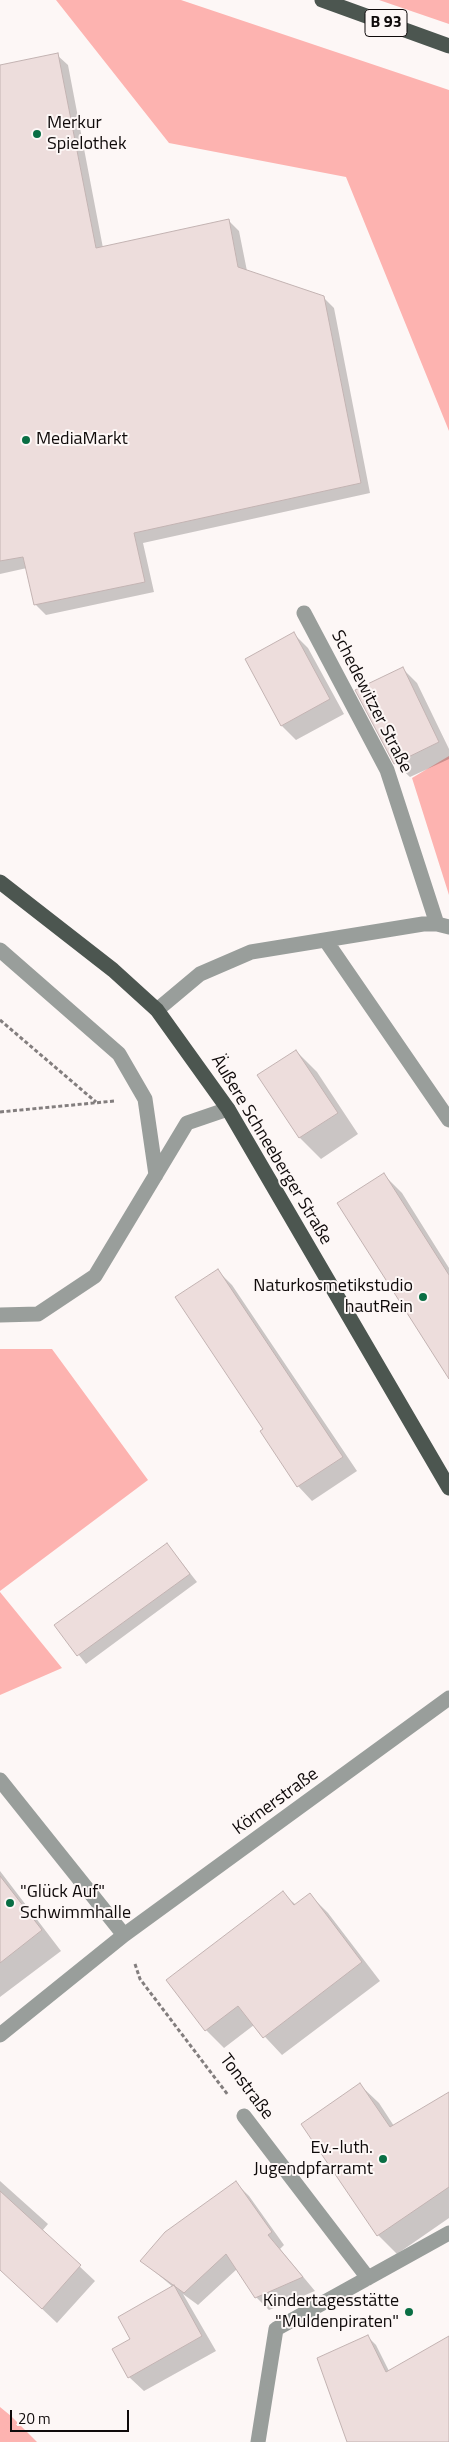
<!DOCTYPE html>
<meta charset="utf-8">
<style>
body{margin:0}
#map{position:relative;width:449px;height:2442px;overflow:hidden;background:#fdf7f6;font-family:"Titillium Web",sans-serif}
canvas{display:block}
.scale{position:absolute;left:10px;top:2410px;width:119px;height:22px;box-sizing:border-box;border:2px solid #0f0a0a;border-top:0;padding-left:6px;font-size:15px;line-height:18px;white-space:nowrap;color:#0f0a0a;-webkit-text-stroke:4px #fdf7f6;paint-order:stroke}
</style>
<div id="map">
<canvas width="449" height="2442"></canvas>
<div class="scale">20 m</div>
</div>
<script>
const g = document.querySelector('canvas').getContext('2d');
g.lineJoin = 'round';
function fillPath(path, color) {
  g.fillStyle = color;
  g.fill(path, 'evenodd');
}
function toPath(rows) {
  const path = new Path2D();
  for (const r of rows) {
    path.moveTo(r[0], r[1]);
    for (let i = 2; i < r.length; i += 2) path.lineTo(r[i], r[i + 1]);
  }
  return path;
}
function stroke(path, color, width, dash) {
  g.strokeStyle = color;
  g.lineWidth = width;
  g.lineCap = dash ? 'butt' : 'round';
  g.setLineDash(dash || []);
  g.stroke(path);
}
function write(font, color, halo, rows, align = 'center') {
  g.font = font + ' "Titillium Web",sans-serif';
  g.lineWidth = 4;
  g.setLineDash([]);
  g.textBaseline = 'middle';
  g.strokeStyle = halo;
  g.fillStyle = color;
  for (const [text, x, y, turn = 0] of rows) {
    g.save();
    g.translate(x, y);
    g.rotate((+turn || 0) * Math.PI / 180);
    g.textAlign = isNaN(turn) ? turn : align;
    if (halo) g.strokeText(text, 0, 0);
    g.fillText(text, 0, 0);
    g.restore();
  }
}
fillPath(toPath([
 [56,0,181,0,449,90,449,431,346,177,169,143],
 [379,0,449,0,449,24],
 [449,756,449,895,412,778],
 [0,1349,52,1349,148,1480,0,1591],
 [0,1592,62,1668,0,1695],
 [0,2407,11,2416,37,2442,0,2442]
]), '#fdb3b0');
fillPath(toPath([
 [57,55,68,65,103,248,228,220,239,231,247,271,323,297,334,308,370,493,143,543,154,592,46,615,36,605,27,568,0,574,0,66],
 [294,634,308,648,344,714,296,740,282,726],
 [403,669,417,683,449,749,449,759,410,777,395,763],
 [296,1051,317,1072,358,1134,321,1159,300,1138,259,1075],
 [384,1175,402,1193,449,1268,449,1378],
 [217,1270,232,1285,357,1471,312,1501,298,1486,265,1429],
 [167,1544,197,1582,86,1664,56,1626],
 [0,1871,61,1951,0,1997],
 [283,1893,296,1905,310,1895,328,1913,380,1981,282,2055,254,2025,224,2048,206,2030],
 [360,2085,379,2103,394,2126,449,2093,449,2218,397,2254,378,2235,302,2124],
 [0,2181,48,2224,42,2231,95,2281,57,2323,20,2288,0,2259],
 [236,2183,249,2196,284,2245,280,2249,315,2291,269,2310,256,2297,237,2269,198,2305,183,2294,216,2351,144,2391,129,2377,132,2339,173,2287,142,2261],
 [368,2337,376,2345,389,2371,449,2337,449,2442,348,2442]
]), '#0003');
const building = toPath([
 [58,53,96,248,229,219,238,267,324,296,361,483,134,533,145,582,34,605,23,557,0,561,0,65,58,53],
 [294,632,330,699,281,726,245,659,294,632],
 [403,667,439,742,394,764,355,690,403,667],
 [296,1050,338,1113,299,1138,257,1075,296,1050],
 [384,1173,449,1275,449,1379,337,1203,384,1173],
 [218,1269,343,1457,297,1487,260,1431,263,1429,175,1297,218,1269],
 [167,1543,190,1574,77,1656,54,1625,167,1543],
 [0,1876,42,1930,0,1963,0,1876],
 [283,1891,294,1905,310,1893,362,1962,263,2038,238,2006,205,2031,166,1980,283,1891],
 [360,2083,390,2127,449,2092,449,2187,377,2236,301,2124,360,2083],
 [236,2181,272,2232,268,2235,303,2277,255,2298,226,2254,184,2293,140,2261,165,2232,236,2181],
 [0,2191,81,2265,42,2309,0,2270,0,2191],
 [174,2285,202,2336,128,2378,112,2349,130,2339,118,2317,174,2285],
 [368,2335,386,2372,449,2336,449,2442,347,2442,317,2358,368,2335]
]);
fillPath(building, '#eddddc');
stroke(building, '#c3b3b2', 1);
stroke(toPath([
 [0,1020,96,1102],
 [0,1112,114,1101],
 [135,1964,140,1979,228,2095]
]), '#837e7e', 3, [4, 2.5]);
stroke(toPath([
 [304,613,387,770,437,924],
 [326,941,449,1120],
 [0,950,119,1054,145,1099,156,1175],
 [157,1010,200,974,251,952,423,924,437,924,449,927],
 [0,1315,38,1314,95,1276,187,1123,228,1109],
 [0,1780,124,1935],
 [0,2035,124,1935,449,1698],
 [244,2116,368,2278],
 [258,2442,276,2329,449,2233]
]), '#999e9b', 15);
stroke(toPath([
 [322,0,449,46],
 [0,882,113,970,157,1010,228,1109,449,1488]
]), '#4c5650', 15);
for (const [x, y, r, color] of [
 [37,134,5,"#096e44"],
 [26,440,5,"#096e44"],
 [423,1297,5,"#096e44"],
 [10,1903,5,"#096e44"],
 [383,2159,5,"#096e44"],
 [409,2312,5,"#096e44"]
]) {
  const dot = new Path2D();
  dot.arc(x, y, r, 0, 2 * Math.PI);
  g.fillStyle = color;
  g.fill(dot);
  stroke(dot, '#fdf7f6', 2);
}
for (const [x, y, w] of [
 [386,23,42]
]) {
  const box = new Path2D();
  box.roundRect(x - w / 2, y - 13.5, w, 27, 4);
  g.fillStyle = '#fdf7f6';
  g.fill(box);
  stroke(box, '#0f0a0a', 1);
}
write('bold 16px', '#0f0a0a', null, [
 ["B 93",386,23]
]);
write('18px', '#0f0a0a', '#fdf7f6', [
 ["Merkur",47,124],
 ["Spielothek",47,145],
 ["MediaMarkt",36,440],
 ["Naturkosmetikstudio",413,1287,"right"],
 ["hautRein",413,1308,"right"],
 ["\"Glück Auf\"",20,1893],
 ["Schwimmhalle",20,1914],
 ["Ev.-luth.",373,2149,"right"],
 ["Jugendpfarramt",373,2170,"right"],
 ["Kindertagesstätte",399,2302,"right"],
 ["\"Muldenpiraten\"",399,2323,"right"]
], 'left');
write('18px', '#0f0a0a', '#fdf7f6', [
 ["Schedewitzer Straße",371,702,63],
 ["Äußere Schneeberger Straße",271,1150,59],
 ["Körnerstraße",276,1802,-36],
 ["Tonstraße",246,2087,53]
]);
</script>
